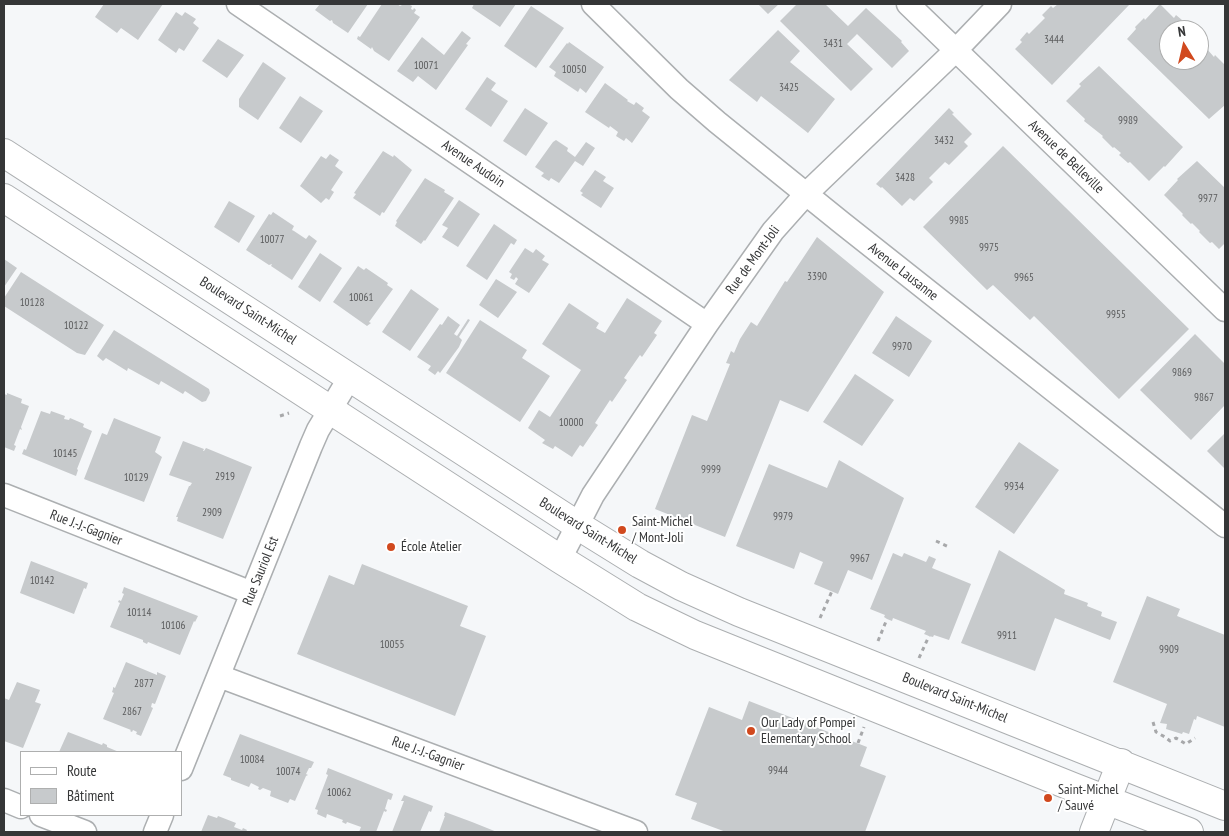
<!DOCTYPE html>
<meta charset="utf-8">
<style>
body{margin:0}
#map{position:relative;width:1229px;height:836px;overflow:hidden;background:#f5f7f9;font-family:"PT Sans Narrow",sans-serif}
canvas{display:block}
.frame{position:absolute;inset:0;border:5px solid #353637;pointer-events:none}
.legend{position:absolute;left:20px;top:751px;width:162px;height:65px;box-sizing:border-box;background:#fff;border:1px solid #aeafaf;margin:0;padding:6px 9px;list-style:none;font-size:15px;color:#353637}
.legend li{display:flex;align-items:center;gap:10px;height:25px}
.legend b{width:25px;border:1px solid #aeafaf}
.north{position:absolute;left:1159px;top:20px;width:50px;height:50px;box-sizing:border-box;background:#fff;border:1px solid #aeafaf;border-radius:50%;rotate:351deg;font-size:14px;font-weight:700;line-height:20px;text-align:center;color:#353637}
.north::after{content:'';display:block;margin:auto;width:18px;height:22px;background:#d1491e;clip-path:polygon(50% 0,100% 100%,50% 72%,0 100%)}
</style>
<div id="map">
<canvas width="1229" height="836"></canvas>
<div class="frame"></div>
<ul class="legend">
<li><b style="height:6px;background:#fff"></b>Route</li>
<li><b style="height:14px;background:#c7cacc"></b>Bâtiment</li>
</ul>
<div class="north">N</div>
</div>
<script>
const g = document.querySelector('canvas').getContext('2d');
g.lineJoin = 'round';
function fillPath(path, color) {
  g.fillStyle = color;
  g.fill(path, 'evenodd');
}
function toPath(rows) {
  const path = new Path2D();
  for (const r of rows) {
    path.moveTo(r[0], r[1]);
    for (let i = 2; i < r.length; i += 2) path.lineTo(r[i], r[i + 1]);
  }
  return path;
}
function stroke(path, color, width, dash) {
  g.strokeStyle = color;
  g.lineWidth = width;
  g.lineCap = dash ? 'butt' : 'round';
  g.setLineDash(dash || []);
  g.stroke(path);
}
function write(font, color, halo, rows, align = 'center') {
  g.font = font + ' "PT Sans Narrow",sans-serif';
  g.lineWidth = 4;
  g.setLineDash([]);
  g.textBaseline = 'middle';
  g.strokeStyle = halo;
  g.fillStyle = color;
  for (const [text, x, y, turn = 0] of rows) {
    g.save();
    g.translate(x, y);
    g.rotate((+turn || 0) * Math.PI / 180);
    g.textAlign = isNaN(turn) ? turn : align;
    if (halo) g.strokeText(text, 0, 0);
    g.fillText(text, 0, 0);
    g.restore();
  }
}
fillPath(toPath([
 [104,4,163,4,138,40,121,28,117,33,95,17],
 [320,4,368,4,348,33,333,23,332,20,330,21,315,10],
 [382,4,397,4,400,6,404,4,408,4,412,6,411,9,413,10,414,8,416,10,414,13,420,17,389,61,374,51,372,47,371,49,357,39,358,36,360,37],
 [474,4,516,4,500,27,472,8],
 [758,4,779,4,768,14],
 [797,4,825,4,848,26,866,8,902,41,901,42,909,51,892,68,857,34,847,44,873,69,851,91,780,21],
 [1058,4,1130,4,1052,85,1015,49,1022,42,1020,40,1027,32,1029,34,1045,18,1042,15,1051,6,1053,8],
 [1160,4,1174,18,1176,15,1182,20,1180,22,1189,30,1169,30,1169,60,1199,60,1199,40,1214,57,1215,55,1224,64,1225,63,1225,105,1209,119,1127,39,1136,29,1135,27,1144,18,1145,20],
 [531,6,564,28,536,68,504,46],
 [176,12,182,16,185,12,196,19,193,23,199,28,184,51,179,48,176,53,158,40],
 [778,30,800,51,790,62,835,99,808,133,761,96,757,102,729,80],
 [462,31,471,38,466,44,468,45,436,90,418,76,413,82,397,71,422,37,444,55],
 [218,39,244,55,227,78,202,61],
 [569,42,604,67,586,93,580,88,578,92,554,76,556,72,549,67,567,43,568,44],
 [263,62,286,78,258,120,239,107,239,99],
 [1099,66,1183,147,1165,167,1164,166,1149,181,1130,162,1128,163,1119,155,1121,153,1114,147,1113,148,1102,137,1103,136,1084,121,1085,119,1066,101,1081,86,1079,84],
 [487,77,496,83,491,90,508,101,491,127,465,109],
 [605,83,628,100,627,101,634,105,636,102,644,108,642,111,650,117,632,143,626,138,624,141,616,136,618,132,610,126,609,128,585,112],
 [300,96,323,111,301,143,279,128],
 [525,108,548,123,526,156,503,141],
 [949,108,954,113,952,114,972,134,964,142,968,146,949,165,945,162,929,178,933,182,914,201,910,198,902,206,882,187,881,188,876,184],
 [556,140,568,148,567,151,575,157,586,142,595,148,583,166,575,161,559,183,551,178,549,181,541,176,544,173,535,167,553,142],
 [1003,146,1189,329,1119,399,1034,316,1030,320,993,285,987,290,923,227],
 [383,151,393,157,394,155,412,170,384,213,382,212,380,216,353,198,356,194,354,193],
 [330,154,339,160,335,166,343,172,331,190,334,192,329,200,326,198,321,203,300,186,321,156,326,159],
 [1197,161,1225,188,1225,243,1219,249,1212,242,1210,243,1199,232,1200,231,1192,223,1191,224,1182,215,1183,214,1164,195,1178,180,1177,179],
 [595,170,606,177,603,181,614,188,601,208,581,195,583,193,580,191],
 [425,178,445,190,444,192,454,198,425,241,424,240,421,244,395,226,397,222,396,221],
 [459,200,480,214,458,247,442,237,448,228,442,225],
 [229,201,255,216,239,243,214,227],
 [273,212,294,226,292,230,294,231,306,239,309,235,317,241,292,280,271,266,272,264,269,265,246,250,269,214,271,215],
 [494,224,517,240,514,245,511,243,487,280,466,266],
 [817,237,884,292,808,412,780,400,725,537,655,509,692,415,707,421,730,364,726,363,731,351,734,353,740,339,751,322,757,326,785,281,787,282],
 [525,248,533,253,536,249,545,256,542,260,549,264,529,293,515,284,518,279,516,277,514,280,510,278,512,274,509,272],
 [320,253,342,268,320,302,298,287],
 [4,259,17,268,4,287],
 [358,266,364,270,366,268,388,283,387,285,393,289,369,322,371,323,367,326,333,302],
 [21,272,104,325,85,355,77,353,4,306,4,298],
 [496,279,517,292,498,318,479,305],
 [411,289,439,309,410,351,382,332],
 [627,298,662,321,654,333,657,335,642,357,640,355,624,378,627,380,612,402,610,400,595,423,598,425,583,447,580,445,572,457,555,446,553,449,542,443,545,440,528,428,539,410,550,417,581,370,542,344,569,303,599,323,596,328,605,333],
 [448,316,460,325,454,334,457,336,468,319,470,320,459,337,462,340,459,347,440,373,438,371,435,375,428,370,431,366,417,357,440,324,442,325],
 [896,316,932,341,909,377,872,353],
 [480,320,527,350,522,358,550,376,520,422,446,373],
 [114,330,209,389,210,393,206,401,202,402,185,391,183,394,161,381,159,385,128,368,127,371,106,358,103,361,97,356],
 [1195,334,1225,364,1225,405,1191,440,1140,390],
 [855,374,894,400,862,446,823,422],
 [7,393,22,399,21,403,29,406,21,427,22,430,20,429,14,445,16,446,14,451,4,447,4,394,7,395],
 [41,411,50,414,51,411,65,416,64,419,69,420,70,418,84,424,83,427,92,431,77,469,78,470,76,476,22,454,24,449,26,450],
 [114,418,161,437,155,452,162,457,144,502,84,479,102,433,107,435],
 [1225,433,1225,469,1207,451],
 [183,441,204,449,203,451,204,451,206,448,252,467,223,539,177,521,178,517,176,517,189,486,190,486,192,483,169,475],
 [1019,442,1059,470,1014,534,975,507],
 [839,460,904,498,872,580,848,570,838,594,814,584,823,562,800,552,794,569,736,546,769,464,827,488],
 [999,550,1065,590,1064,594,1088,603,1087,606,1102,612,1101,616,1117,622,1110,640,1055,618,1035,671,961,643],
 [893,553,902,557,904,553,926,562,929,556,936,559,932,568,971,584,949,640,934,635,933,637,929,636,924,634,926,631,893,618,892,621,887,619,884,617,885,615,870,609],
 [31,561,88,583,86,589,84,588,74,614,20,593],
 [362,564,468,606,460,626,486,636,455,716,297,654,329,575,354,585],
 [124,587,198,616,195,622,194,621,180,655,148,642,147,644,143,642,143,640,110,627,120,603,118,602,119,600,121,601,124,594,122,593],
 [1147,596,1180,609,1177,616,1225,635,1225,727,1197,716,1196,720,1194,719,1189,734,1183,732,1182,734,1166,729,1167,724,1160,723,1167,704,1113,682],
 [126,662,157,675,157,672,166,676,155,704,152,703,151,707,153,708,141,736,136,734,137,732,133,730,132,732,130,731,131,730,103,719,114,693,112,692,113,689,113,687,115,688],
 [17,682,40,690,35,702,41,704,23,748,4,741,4,698,9,700],
 [749,701,867,747,860,766,886,776,865,832,726,832,691,819,697,803,675,795,709,707,742,720],
 [68,732,102,745,103,743,107,745,107,747,119,752,59,752],
 [240,734,314,762,311,768,309,768,306,774,308,775,306,776,295,801,290,799,288,803,270,796,271,791,263,788,260,790,258,789,259,787,251,783,249,787,231,780,231,778,223,775],
 [328,768,393,794,391,800,388,799,385,809,387,810,386,812,384,811,376,832,359,832,361,827,347,822,346,824,342,822,343,820,327,814,326,818,317,814,318,810,315,809,328,775,326,774],
 [404,795,433,806,431,812,429,811,420,832,392,832,404,801,401,801],
 [445,812,472,822,497,832,439,832,445,816,444,816],
 [208,815,217,818,218,816,236,823,234,827,242,830,243,828,247,830,246,832,201,832]
]), '#c7cacc');
const street = toPath([
 [238,4,707,324],
 [593,4,679,89,717,122,842,223,1225,526],
 [908,4,1225,310],
 [4,495,252,593],
 [560,559,593,495,707,324,773,231,806,194,956,50,1000,4],
 [219,676,636,832],
 [181,769,311,446,318,430,350,377],
 [4,800,21,807],
 [41,815,85,832],
 [155,832,162,815]
]);
const secondary = toPath([
 [4,153,577,525,640,564,681,586,739,612,1225,806],
 [4,198,560,559,637,607,695,635,1073,787,1189,832],
 [1094,832,1121,763]
]);
stroke(street, '#acafb1', 25);
stroke(secondary, '#acafb1', 30);
stroke(toPath([
 [280,416,289,413],
 [936,541,949,547],
 [820,618,832,591],
 [878,641,887,619],
 [919,658,929,636],
 [1153,722,1156,732,1165,737,1170,741,1176,738,1186,744,1195,738],
 [858,743,864,727]
]), '#a7a8aa', 3, [4, 4]);
stroke(street, '#fff', 22);
stroke(secondary, '#fff', 28);
for (const [x, y, r, color] of [
 [622,530,5,"#d1491e"],
 [391,547,5,"#d1491e"],
 [751,731,5,"#d1491e"],
 [1048,798,5,"#d1491e"]
]) {
  const dot = new Path2D();
  dot.arc(x, y, r, 0, 2 * Math.PI);
  g.fillStyle = color;
  g.fill(dot);
  stroke(dot, '#fff', 2);
}
write('11px', '#5a5b5c', null, [
 ["3444",1054,40],
 ["3431",833,44],
 ["10071",426,66],
 ["10050",574,70],
 ["3425",789,88],
 ["9989",1128,121],
 ["3432",944,141],
 ["3428",905,178],
 ["9977",1208,199],
 ["9985",959,221],
 ["10077",272,240],
 ["9975",989,248],
 ["3390",817,277],
 ["9965",1024,278],
 ["10061",361,298],
 ["10128",32,303],
 ["9955",1116,315],
 ["10122",76,326],
 ["9970",902,347],
 ["9869",1182,373],
 ["9867",1204,398],
 ["10000",571,423],
 ["10145",65,454],
 ["9999",711,470],
 ["2919",225,477],
 ["10129",136,478],
 ["9934",1014,487],
 ["2909",212,513],
 ["9979",783,517],
 ["9967",860,559],
 ["10142",42,581],
 ["10114",139,613],
 ["10106",173,626],
 ["9911",1007,636],
 ["10055",392,645],
 ["9909",1169,650],
 ["2877",144,684],
 ["2867",132,712],
 ["10084",252,760],
 ["9944",778,771],
 ["10074",288,772],
 ["10062",339,793]
]);
write('14px', '#353637', '#fff', [
 ["Avenue de Belleville",1066,157,44],
 ["Avenue Audoin",473,164,34],
 ["Rue de Mont-Joli",753,260,-54],
 ["Avenue Lausanne",903,272,38],
 ["Boulevard Saint-Michel",248,311,33],
 ["Rue J.-J.-Gagnier",86,528,21],
 ["Boulevard Saint-Michel",588,531,32],
 ["Rue Sauriol Est",261,571,-68],
 ["Boulevard Saint-Michel",955,698,22],
 ["Rue J.-J.-Gagnier",428,754,20]
]);
write('14px', '#353637', '#fff', [
 ["Saint-Michel",632,522],
 ["/ Mont-Joli",632,538],
 ["École Atelier",401,547],
 ["Our Lady of Pompei",761,723],
 ["Elementary School",761,739],
 ["Saint-Michel",1058,790],
 ["/ Sauvé",1058,806]
], 'left');
</script>
